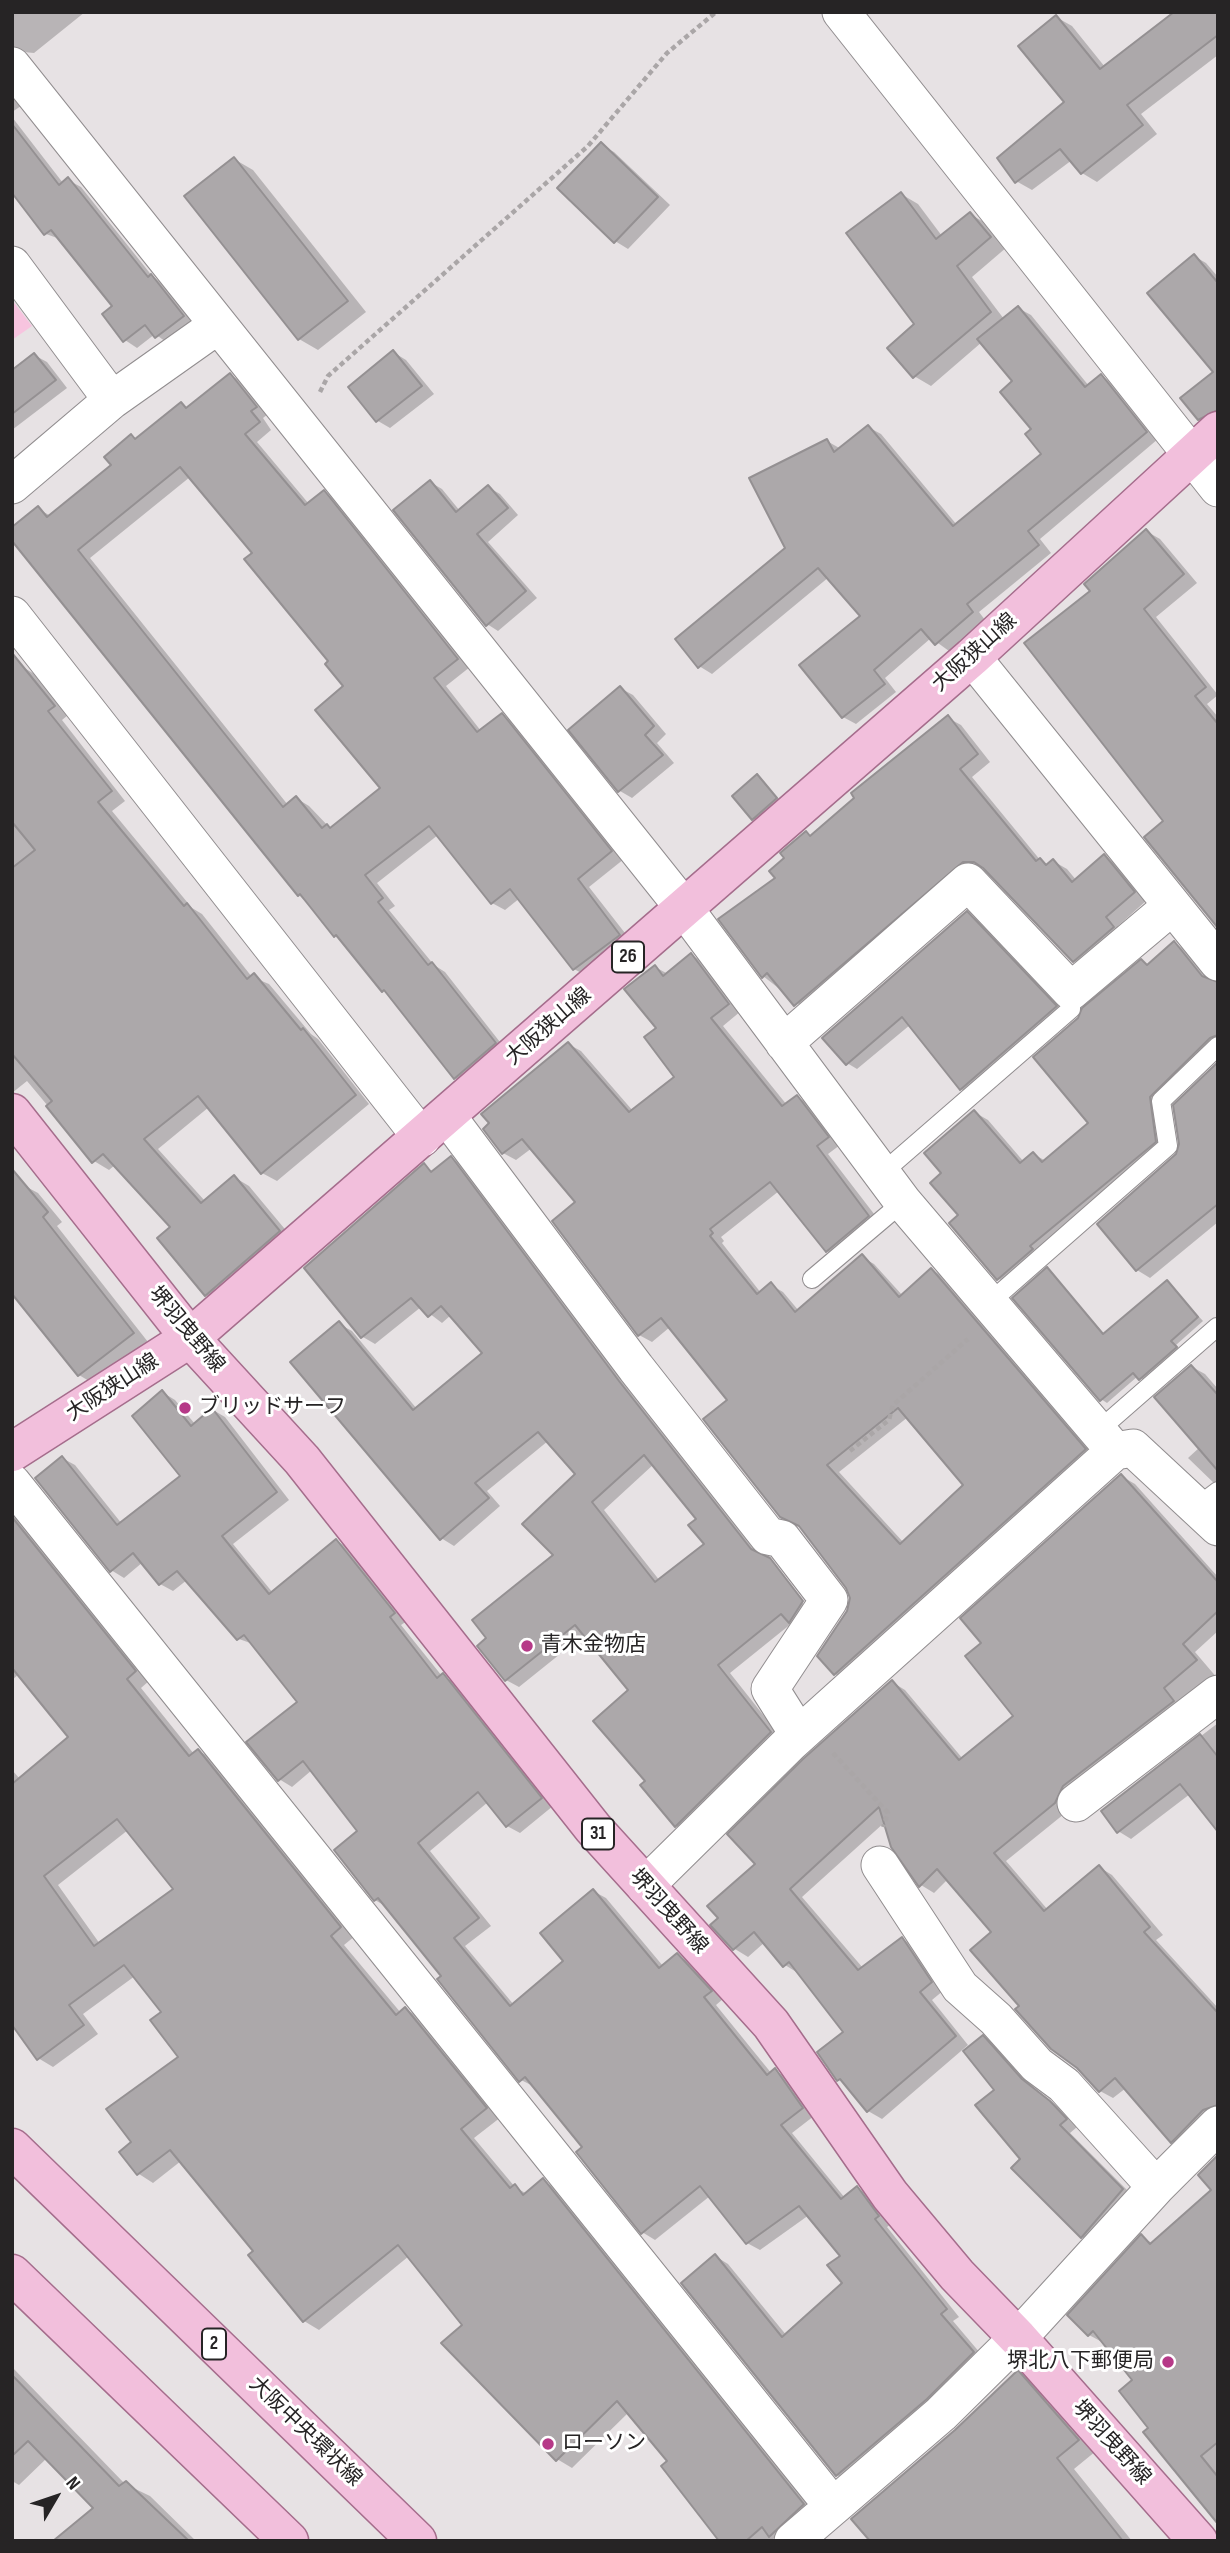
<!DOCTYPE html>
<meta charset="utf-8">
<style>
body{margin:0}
#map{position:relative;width:1230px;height:2553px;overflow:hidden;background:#e7e2e4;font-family:"Sofia Sans Condensed",sans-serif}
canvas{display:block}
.frame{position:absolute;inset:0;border:14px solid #262425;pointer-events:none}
.north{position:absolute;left:21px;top:2462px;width:70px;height:70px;-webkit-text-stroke:5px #fff;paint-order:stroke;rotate:51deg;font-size:19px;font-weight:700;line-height:28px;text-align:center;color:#262425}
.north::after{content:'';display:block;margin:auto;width:24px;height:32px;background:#262425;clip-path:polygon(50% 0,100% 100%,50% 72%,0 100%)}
</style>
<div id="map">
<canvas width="1230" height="2553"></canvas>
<div class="frame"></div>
<div class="north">N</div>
</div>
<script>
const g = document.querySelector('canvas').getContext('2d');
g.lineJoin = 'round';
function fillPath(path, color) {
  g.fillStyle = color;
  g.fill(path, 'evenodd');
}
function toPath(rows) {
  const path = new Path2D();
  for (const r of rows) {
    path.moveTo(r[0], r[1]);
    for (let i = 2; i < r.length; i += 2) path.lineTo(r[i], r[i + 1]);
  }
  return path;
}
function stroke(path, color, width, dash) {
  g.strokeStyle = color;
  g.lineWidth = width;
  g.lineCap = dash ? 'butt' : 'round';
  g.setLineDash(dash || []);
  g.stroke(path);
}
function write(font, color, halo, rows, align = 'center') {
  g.font = font + ' "Sofia Sans Condensed","Noto Sans JP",sans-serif';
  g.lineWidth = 6;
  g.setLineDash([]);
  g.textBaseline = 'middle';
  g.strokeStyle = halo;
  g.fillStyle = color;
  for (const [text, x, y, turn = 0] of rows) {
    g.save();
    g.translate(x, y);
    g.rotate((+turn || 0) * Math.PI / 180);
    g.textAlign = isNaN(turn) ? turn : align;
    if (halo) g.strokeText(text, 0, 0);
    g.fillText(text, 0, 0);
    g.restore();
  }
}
fillPath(toPath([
 [12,300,32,326,12,340]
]), '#f7c4df');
fillPath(toPath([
 [12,12,85,12,34,53,23,52,12,56],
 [1218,12,1218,55,1141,114,1157,134,1097,182,1082,173,1072,160,1032,190,1016,181,1066,103,1056,17,1072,26,1105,67],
 [12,95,21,106,12,112],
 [12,117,63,183,68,180,81,187,153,277,164,284,196,323,169,344,155,334,137,348,125,340,114,306,60,239,46,234,12,191],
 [601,145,614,152,670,205,628,249,615,241],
 [234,159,253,170,366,312,318,350,299,339],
 [901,194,918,204,942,236,970,214,987,224,1007,247,972,277,1004,319,1018,308,1031,315,1089,386,1101,376,1113,383,1158,439,1040,539,1051,553,979,612,985,620,949,651,931,638,885,678,896,692,856,724,843,717,862,616,829,577,712,674,699,666,787,549,827,441,841,449,868,427,881,434,957,525,1043,454,1015,382,982,342,931,386,914,376,917,325],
 [1194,256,1206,263,1218,277,1218,421,1211,425,1199,418,1215,372],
 [393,352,406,360,434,394,390,428,378,421,350,387],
 [34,355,47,362,67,388,12,430,12,372],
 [230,375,243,382,268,414,263,418,271,430,257,442,309,504,324,492,337,500,470,667,446,686,481,731,502,715,515,723,624,859,589,887,632,942,587,976,574,969,520,898,505,910,492,903,438,835,377,883,395,906,389,910,434,965,445,972,507,1051,468,1085,455,1078,389,994,299,895,12,538,38,509,51,516,113,466,132,436,137,439,181,404,188,408],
 [190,477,255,553,346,687,383,788,331,829,309,806,296,798,288,805,90,558],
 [430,482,442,489,460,511,488,487,500,494,518,515,488,542,537,598,498,631,487,624],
 [1146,531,1160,539,1197,583,1156,617,1218,695,1207,704,1218,717,1218,925,1166,821,1092,591],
 [21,666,36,675,68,715,62,720,125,801,112,811,192,908,202,914,252,977,269,984,311,1034,318,1039,369,1104,277,1181,262,1173,209,1107,158,1149,205,1201,234,1177,249,1186,294,1240,221,1303,206,1295,172,1227,115,1165,109,1170,94,1161,27,1081,12,1093,12,674],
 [620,688,633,695,666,734,657,743,674,763,632,798,620,791,571,730],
 [948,718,961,725,990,762,972,777,1041,861,1049,865,1053,861,1067,869,1077,881,1104,857,1117,864,1147,900,1118,926,1126,935,1087,968,1074,961,986,868,977,868,809,1012,763,976,777,878,806,833,812,837],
 [757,776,782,802,759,822,753,818],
 [967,913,977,919,1066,1013,972,1095,961,1089,910,1025,857,1069,847,1063],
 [1175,944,1188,951,1214,984,1218,984,1218,1053,1163,1105,1169,1149,1012,1287,999,1279,951,1224,961,1215,944,1174,974,1112,988,1120,1024,1162,1033,1154,1046,1161,1090,1123,1142,961,1149,966],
 [691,955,704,962,741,1011,723,1026,787,1105,797,1097,810,1104,840,1145,828,1154,881,1223,840,1258,827,1251,779,1191,721,1237,724,1241,722,1243,761,1293,771,1285,783,1292,799,1311,862,1257,874,1264,903,1296,932,1270,944,1277,1097,1457,848,1681,835,1674,852,1598,848,1587,730,1400,670,1327,652,1342,639,1335,578,1203,532,1148,516,1160,503,1153,485,1129,568,1044,581,1051,633,1111,677,1077,658,1028,655,967,668,974],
 [908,1417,965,1485,904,1543,839,1472],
 [1218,1064,1218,1222,1150,1278,1137,1270,1180,1151],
 [451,1158,464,1165,632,1390,763,1556,769,1559,807,1609,810,1607,777,1564,783,1567,815,1609,802,1629,792,1623,730,1673,783,1740,689,1833,676,1826,648,1781,631,1690,585,1634,519,1687,506,1680,555,1555,578,1474,548,1441,487,1491,500,1506,454,1546,441,1538,339,1324,352,1331,417,1409,484,1353,451,1315,442,1323,421,1307,375,1344,363,1337,307,1268,424,1166,434,1172],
 [654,1464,698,1519,706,1545,660,1581,604,1510],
 [23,1185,38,1193,62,1222,57,1226,148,1342,94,1384,79,1375],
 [1048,1269,1105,1335,1168,1283,1203,1321,1176,1345,1181,1351,1146,1382,1138,1376,1107,1403,1101,1399],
 [1192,1367,1205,1374,1218,1389,1218,1487,1188,1458,1200,1447],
 [162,1392,175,1400,195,1424,213,1410,225,1417,289,1500,233,1544,273,1593,337,1541,349,1548,407,1621,401,1625,442,1676,456,1683,553,1806,520,1833,507,1826,488,1802,430,1851,491,1926,465,1946,514,2005,566,1961,593,1891,606,1898,663,1966,677,1955,690,1962,723,1999,716,2005,772,2074,775,2071,788,2078,814,2116,792,2133,845,2198,857,2188,870,2195,891,2224,887,2227,959,2317,953,2321,986,2360,850,2482,837,2475,683,2283,715,2256,728,2264,787,2336,844,2284,842,2256,809,2215,760,2250,747,2243,710,2196,655,2240,642,2232,584,2148,535,2087,521,2080,387,1907,375,1900,360,1832,312,1770,292,1787,279,1779,299,1702,253,1644,239,1639,187,1580,173,1591,160,1584,143,1562,124,1578,111,1570,62,1458,75,1465,122,1524,182,1476],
 [1121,1476,1135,1484,1218,1577,1218,1631,1195,1652,1218,1679,1069,1810,1006,1861,1048,1910,1099,1867,1112,1875,1163,1935,1156,1940,1218,2008,1218,2119,1185,2149,1172,2141,1126,2088,1113,2098,1100,2091,1021,2006,994,1932,948,1879,934,1893,921,1885,893,1847,885,1822,802,1897,863,1968,902,1939,915,1946,944,1990,932,2000,968,2045,882,2119,868,2111,847,2084,838,2079,845,2032,798,1973,785,1965,765,1942,748,1957,735,1949,713,1925,892,1682,905,1690,963,1759,1015,1716,983,1643],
 [12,1509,150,1680,141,1688,194,1754,199,1751,213,1759,355,1936,344,1945,401,2013,405,2009,420,2017,501,2117,474,2138,515,2187,527,2194,543,2181,558,2189,818,2513,780,2541,774,2538,771,2541,721,2541,670,2461,629,2412,572,2468,557,2459,465,2325,409,2256,319,2330,304,2321,250,2255,255,2251,181,2161,153,2183,139,2174,121,2152,134,2143,181,2057,164,2013,135,1976,83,2014,98,2034,53,2067,38,2058,12,2004,12,1770,20,1779,70,1737,19,1674,12,1680],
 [128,1830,176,1890,100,1944,58,1885],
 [1218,1723,1218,1816,1190,1794,1131,1839,1118,1831,1103,1811],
 [983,2038,995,2044,1034,2088,1062,2110,1077,2127,1070,2133,1134,2197,1094,2244,1082,2237,1022,2159,997,2090],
 [1218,2157,1218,2521,1151,2428,1135,2380,1102,2342,1089,2335,1141,2237,1154,2244,1213,2190],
 [12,2367,125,2484,150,2496,196,2541,56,2541,95,2508,47,2458,19,2485,12,2481],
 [1018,2373,1036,2383,1096,2451,1074,2469,1132,2541,872,2541,956,2431]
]), '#0003');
const building = toPath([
 [1174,12,1218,12,1218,35,1127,105,1143,125,1081,174,1060,149,1015,183,997,158,1064,102,1018,46,1056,15,1100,69,1174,12],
 [12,124,59,185,68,177,148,277,151,274,184,316,155,338,145,325,123,342,102,314,112,306,51,230,44,235,12,193,12,124],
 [601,142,658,197,614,243,557,188,601,142],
 [234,157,348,301,298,340,184,196,234,157],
 [901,192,936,239,970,212,991,237,957,266,991,312,913,378,887,348,914,324,846,233,901,192],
 [1194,254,1218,283,1218,410,1198,420,1180,398,1213,372,1147,293,1194,254],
 [1018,306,1085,387,1101,374,1147,432,1028,531,1039,545,967,604,973,612,935,645,921,629,874,670,885,684,842,718,799,665,860,616,818,568,698,668,675,639,785,548,749,478,827,439,834,452,868,425,953,526,1041,454,1025,434,1031,429,1000,392,1012,381,977,339,1018,306],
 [393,350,422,386,376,422,348,387,393,350],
 [34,353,56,380,12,414,12,370,34,353],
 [230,373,257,407,251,411,260,422,245,434,305,505,324,490,458,659,434,678,477,732,502,713,612,851,578,879,620,935,573,970,510,889,491,904,429,826,365,875,383,898,378,902,428,965,432,962,496,1043,454,1079,384,990,382,992,336,935,334,937,300,894,298,896,12,541,12,527,38,506,47,517,111,465,104,457,131,434,135,439,181,402,186,408,230,373],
 [180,467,252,553,244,559,328,661,325,664,343,686,315,710,380,788,330,828,327,824,322,828,296,796,283,807,78,550,180,467],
 [430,480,456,512,488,485,508,508,477,534,526,591,486,626,393,510,430,480],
 [1146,529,1184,574,1144,609,1206,687,1195,696,1218,724,1218,928,1144,837,1163,821,1024,643,1090,591,1084,584,1146,529],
 [12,653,55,706,48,711,112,791,98,802,184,906,187,903,247,979,254,973,301,1030,303,1028,356,1095,261,1174,198,1096,144,1139,201,1203,234,1175,280,1231,205,1296,157,1238,170,1227,103,1154,92,1163,46,1106,52,1101,12,1054,12,868,35,850,12,822,12,653],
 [620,686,654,726,645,735,663,755,618,792,568,730,620,686],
 [948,715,978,754,960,769,1036,861,1040,858,1046,865,1053,859,1072,882,1104,854,1135,892,1106,917,1114,927,1073,962,983,868,974,862,963,862,794,1006,767,973,762,978,718,919,775,878,769,871,784,858,780,853,806,831,810,836,854,798,851,793,948,715],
 [757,774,777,798,752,820,732,796,757,774],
 [967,911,1057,1006,960,1090,902,1017,846,1065,822,1038,967,911],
 [1174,941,1202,976,1218,982,1218,1035,1210,1038,1150,1097,1156,1142,1030,1246,1033,1249,997,1280,949,1223,958,1215,930,1183,941,1173,924,1153,974,1110,1020,1163,1033,1152,1042,1162,1088,1123,1033,1057,1078,1018,1082,1008,1141,959,1147,965,1174,941],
 [691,953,729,1004,711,1018,782,1106,797,1095,829,1137,817,1146,869,1216,826,1252,770,1182,710,1229,713,1233,710,1236,757,1294,771,1282,795,1312,862,1254,899,1297,931,1268,1086,1449,834,1675,817,1656,847,1611,850,1598,846,1588,799,1526,780,1517,703,1419,727,1400,661,1318,638,1336,552,1221,575,1202,522,1139,502,1154,483,1129,489,1123,481,1114,568,1042,629,1112,674,1077,644,1037,656,1028,624,989,655,965,663,976,691,953],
 [898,1408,963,1485,900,1544,827,1465,898,1408],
 [1218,1062,1218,1204,1136,1271,1097,1224,1176,1154,1179,1144,1173,1105,1218,1062],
 [451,1156,619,1381,751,1549,770,1558,803,1601,789,1623,781,1614,718,1665,771,1732,675,1827,640,1785,645,1781,593,1721,628,1690,575,1625,505,1681,477,1646,486,1638,472,1620,553,1555,522,1524,575,1474,538,1432,475,1483,489,1498,440,1540,290,1362,339,1321,413,1410,482,1353,441,1306,428,1317,411,1298,361,1338,304,1268,424,1163,431,1172,451,1156],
 [644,1455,696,1519,688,1525,704,1544,655,1582,592,1502,644,1455],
 [12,1169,48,1212,43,1217,134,1333,78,1376,12,1294,12,1169],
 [1047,1267,1103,1334,1167,1280,1198,1317,1171,1341,1177,1347,1139,1380,1133,1373,1100,1401,1012,1298,1047,1267],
 [1191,1365,1218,1395,1218,1471,1154,1397,1191,1365],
 [162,1390,191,1426,212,1408,277,1492,222,1536,269,1594,336,1539,395,1613,390,1617,437,1678,443,1673,542,1798,506,1827,478,1792,418,1843,479,1918,454,1938,510,2006,563,1961,540,1933,593,1889,659,1968,677,1953,712,1991,704,1997,767,2075,775,2068,803,2108,781,2125,841,2199,857,2186,879,2216,875,2219,947,2309,941,2314,974,2352,927,2399,836,2476,681,2283,715,2254,782,2337,842,2283,827,2265,840,2256,799,2206,746,2244,700,2186,641,2234,576,2152,582,2147,525,2077,519,2082,437,1979,441,1976,378,1898,374,1901,334,1850,357,1831,303,1761,278,1781,246,1742,297,1702,244,1635,237,1640,177,1571,159,1585,133,1553,110,1572,35,1478,62,1456,117,1525,180,1476,132,1416,162,1390],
 [1121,1474,1218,1582,1218,1611,1183,1644,1197,1660,1164,1688,1174,1701,1063,1786,1055,1803,994,1853,1044,1911,1099,1865,1150,1927,1144,1932,1218,2013,1218,2105,1203,2110,1171,2143,1115,2078,1099,2092,1077,2068,1051,2049,1015,2009,1019,2006,970,1950,991,1932,937,1869,919,1887,891,1847,879,1807,790,1889,858,1970,902,1937,932,1982,920,1992,956,2036,867,2112,840,2079,837,2081,817,2052,843,2032,789,1962,783,1967,754,1932,733,1950,710,1925,718,1918,707,1906,755,1864,727,1834,803,1759,892,1680,959,1760,1013,1716,965,1656,981,1643,960,1618,1121,1474],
 [12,1517,136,1671,127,1679,189,1756,198,1749,341,1927,331,1936,396,2015,405,2007,487,2108,461,2129,510,2188,515,2184,523,2195,543,2178,804,2504,769,2537,762,2527,746,2541,719,2541,661,2466,667,2461,617,2401,556,2461,441,2343,462,2325,398,2245,303,2322,248,2255,253,2251,170,2150,137,2175,119,2152,131,2142,106,2109,178,2057,150,2020,161,2012,124,1965,69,2005,84,2025,37,2060,12,2025,12,1784,68,1737,12,1668,12,1517],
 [117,1819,173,1889,94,1946,44,1876,117,1819],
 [1200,1734,1218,1757,1218,1832,1180,1784,1117,1833,1101,1811,1200,1734],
 [983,2035,1022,2079,1050,2101,1067,2119,1060,2125,1123,2189,1081,2238,1011,2168,1020,2159,975,2105,994,2090,963,2051,983,2035],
 [1218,2155,1218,2442,1201,2456,1218,2477,1218,2524,1143,2432,1148,2428,1119,2391,1132,2380,1093,2331,1088,2336,1067,2315,1141,2234,1150,2244,1211,2190,1198,2175,1218,2155],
 [1018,2370,1079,2440,1057,2458,1123,2541,870,2541,851,2519,955,2430,1018,2370],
 [12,2375,119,2486,126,2481,189,2541,53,2541,93,2508,28,2441,12,2456,12,2375]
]);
fillPath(building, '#aca8aa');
stroke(building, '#949092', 2);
const service = toPath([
 [881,1174,1071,1009,1071,991],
 [812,1279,903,1202],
 [989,1303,1168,1146,1161,1101,1218,1046],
 [1098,1431,1217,1327],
 [1197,1507,1218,1491]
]);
const minor = toPath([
 [841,12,1218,488],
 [12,66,684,908,903,1202,1115,1451,1133,1448,1218,1527],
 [12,265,112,400],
 [12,485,112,400,218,325],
 [12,615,422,1138],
 [972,657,1218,962],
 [784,1043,968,882,1071,991,1172,906],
 [447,1116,636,1368,768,1536,782,1539,829,1600,770,1689,799,1735],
 [12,1483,833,2506],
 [1076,1803,1218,1694],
 [880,1865,960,1987,996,2019,1037,2065,1064,2085,1156,2187],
 [645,1886,789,1744,1115,1451],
 [793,2541,941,2414,1018,2338,1156,2187,1218,2125]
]);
const primary = toPath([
 [12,1113,190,1338,302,1460,593,1828,771,2024,890,2195,957,2275,1018,2338,1198,2541],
 [12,1452,190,1338,972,657,1218,431],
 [12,2148,417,2541],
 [12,2274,289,2541]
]);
stroke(service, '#918d8f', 20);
stroke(minor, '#918d8f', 39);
stroke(primary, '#a56d8c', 41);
stroke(toPath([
 [320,392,328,376,588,146,667,53,716,12],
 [850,1451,889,1420,893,1405,968,1339],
 [833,1753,888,1813,883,1827]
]), '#aaa6a7', 4.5, [5, 3.5]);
stroke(service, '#fff', 18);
stroke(minor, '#fff', 37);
stroke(primary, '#f2bfdc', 38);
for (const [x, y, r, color] of [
 [185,1408,7,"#b63988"],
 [527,1646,7,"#b63988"],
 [1168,2362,7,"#b63988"],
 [548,2444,7,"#b63988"]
]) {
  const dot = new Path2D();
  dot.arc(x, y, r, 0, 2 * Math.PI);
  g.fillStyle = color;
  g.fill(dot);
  stroke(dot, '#fff', 2.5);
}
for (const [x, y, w] of [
 [628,957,32],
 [598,1834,32],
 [214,2344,24]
]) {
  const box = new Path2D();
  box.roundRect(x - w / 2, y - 15.5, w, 31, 5);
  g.fillStyle = '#fff';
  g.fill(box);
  stroke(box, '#262425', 2);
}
write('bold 19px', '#262425', null, [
 ["26",628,957],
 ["31",598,1834],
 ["2",214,2344]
]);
write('21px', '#262425', '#fff', [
 ["大阪狭山線",975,653,-42],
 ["大阪狭山線",549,1027,-41],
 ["堺羽曳野線",186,1330,50],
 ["大阪狭山線",113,1388,-33],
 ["堺羽曳野線",668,1912,48],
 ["大阪中央環状線",305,2432,44],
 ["堺羽曳野線",1111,2443,48]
]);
write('21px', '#262425', '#fff', [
 ["ブリッドサーフ",199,1408],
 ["青木金物店",541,1646],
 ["堺北八下郵便局",1154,2362,"right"],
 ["ローソン",562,2444]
], 'left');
</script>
